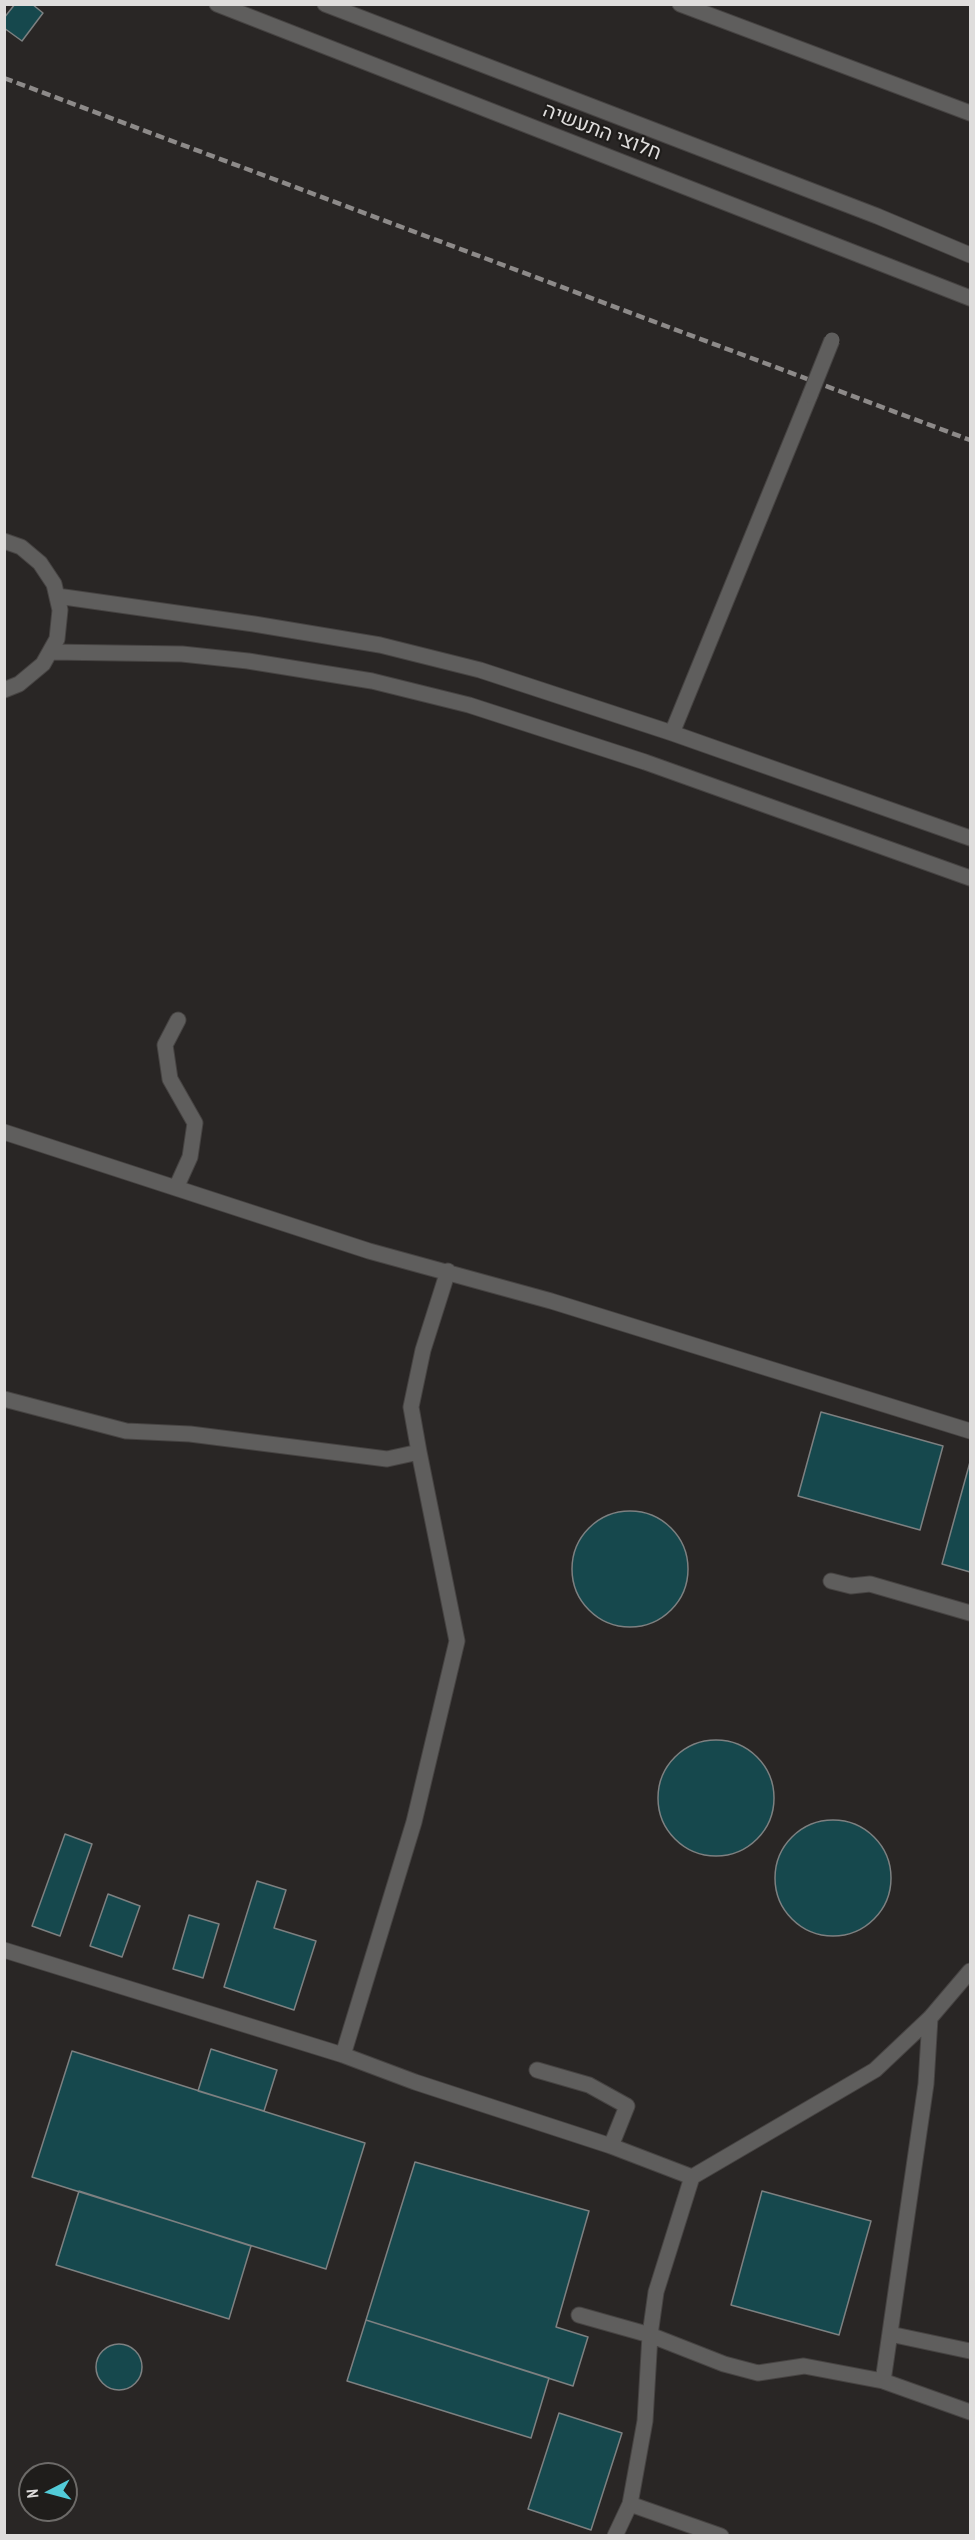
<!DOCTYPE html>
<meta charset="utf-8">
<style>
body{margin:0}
#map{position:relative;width:975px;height:2540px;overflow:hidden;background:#292625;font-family:"PT Sans Narrow",sans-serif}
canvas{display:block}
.frame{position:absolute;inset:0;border:6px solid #dfdddc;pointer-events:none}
.north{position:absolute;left:18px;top:2462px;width:60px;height:60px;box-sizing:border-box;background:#1f1d1b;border:2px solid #6c6a68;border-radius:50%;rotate:264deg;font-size:16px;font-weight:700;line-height:24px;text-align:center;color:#dfdddc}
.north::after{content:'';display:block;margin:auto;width:21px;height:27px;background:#52cbd8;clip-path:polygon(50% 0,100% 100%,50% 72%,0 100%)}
</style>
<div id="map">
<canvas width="975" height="2540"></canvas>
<div class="frame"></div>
<div class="north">N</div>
</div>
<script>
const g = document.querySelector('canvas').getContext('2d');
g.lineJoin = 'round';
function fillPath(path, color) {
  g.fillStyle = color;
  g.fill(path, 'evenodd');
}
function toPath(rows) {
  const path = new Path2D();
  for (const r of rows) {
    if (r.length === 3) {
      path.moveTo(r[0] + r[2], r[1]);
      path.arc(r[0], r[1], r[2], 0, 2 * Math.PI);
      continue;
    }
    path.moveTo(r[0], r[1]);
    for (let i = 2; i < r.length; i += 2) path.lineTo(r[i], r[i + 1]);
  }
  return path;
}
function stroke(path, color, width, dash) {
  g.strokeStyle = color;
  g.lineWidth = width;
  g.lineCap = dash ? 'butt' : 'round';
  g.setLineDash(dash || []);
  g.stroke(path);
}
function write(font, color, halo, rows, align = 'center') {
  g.font = font + ' "PT Sans Narrow",Heebo,sans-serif';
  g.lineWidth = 4.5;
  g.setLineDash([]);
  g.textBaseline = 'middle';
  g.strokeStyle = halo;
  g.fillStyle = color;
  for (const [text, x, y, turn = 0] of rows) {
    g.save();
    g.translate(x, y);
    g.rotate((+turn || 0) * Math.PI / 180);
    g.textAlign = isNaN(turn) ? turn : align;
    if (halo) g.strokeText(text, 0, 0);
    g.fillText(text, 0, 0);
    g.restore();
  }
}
const building = toPath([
 [15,4,32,4,43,13,22,41,4,28,4,18,15,4],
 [821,1412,943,1446,920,1530,798,1496,821,1412],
 [970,1462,970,1572,942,1564,970,1462],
 [630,1569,58],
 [716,1798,58],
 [833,1878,58],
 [65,1834,92,1844,60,1936,32,1926,65,1834],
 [257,1881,286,1890,274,1928,316,1941,294,2010,224,1987,257,1881],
 [108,1894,140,1906,122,1957,90,1946,108,1894],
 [189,1915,219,1924,203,1978,173,1969,189,1915],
 [211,2049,277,2070,264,2111,198,2091,211,2049],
 [72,2051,365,2143,326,2269,32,2177,72,2051],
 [415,2162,589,2211,556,2327,588,2337,573,2386,366,2320,415,2162],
 [79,2191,251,2246,229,2319,56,2265,79,2191],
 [762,2191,871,2221,839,2335,731,2305,762,2191],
 [366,2320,549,2378,531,2438,347,2381,366,2320],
 [119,2367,23],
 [559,2413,622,2433,591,2530,528,2509,559,2413]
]);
fillPath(building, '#16484d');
stroke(building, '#7d8081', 1.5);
const minor = toPath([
 [217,4,970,298],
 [325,4,877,216,970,255],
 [680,4,970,113],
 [4,541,21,547,40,563,54,584,60,610,57,639,43,664,19,684,4,690],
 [57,596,254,624,380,645,480,670,672,733,970,838],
 [51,652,182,654,248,661,372,681,469,705,645,762,970,878],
 [672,733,810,395],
 [4,1132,369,1251,551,1301,970,1431],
 [176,1188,190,1157,195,1123,170,1079,165,1045,178,1020],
 [4,1399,126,1431,190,1434,387,1459,419,1452,457,1641,414,1822,343,2055],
 [419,1452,411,1407,423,1350,448,1271],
 [831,1581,851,1586,870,1584,970,1613],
 [4,1950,343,2055,415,2082,611,2146,692,2177,875,2070,930,2018,970,1971],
 [537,2070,589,2085,627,2106,611,2146],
 [579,2315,650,2335,724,2364,758,2373,804,2366,883,2381,970,2412],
 [890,2334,970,2351],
 [883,2381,926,2084,930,2018],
 [630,2504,721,2536],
 [615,2536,630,2504,645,2421,650,2335,656,2292,692,2177]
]);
stroke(minor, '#464342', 17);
stroke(minor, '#5f5e5d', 15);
stroke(toPath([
 [4,78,970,440]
]), '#8d8a89', 4.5, [9, 4.5]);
const minorBridge = toPath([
 [810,395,832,340]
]);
stroke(minorBridge, '#464342', 17, []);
stroke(minorBridge, '#5f5e5d', 15);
write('21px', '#dfdddc', '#1f1d1b', [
 ["חלוצי התעשיה",602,132,21]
]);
</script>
